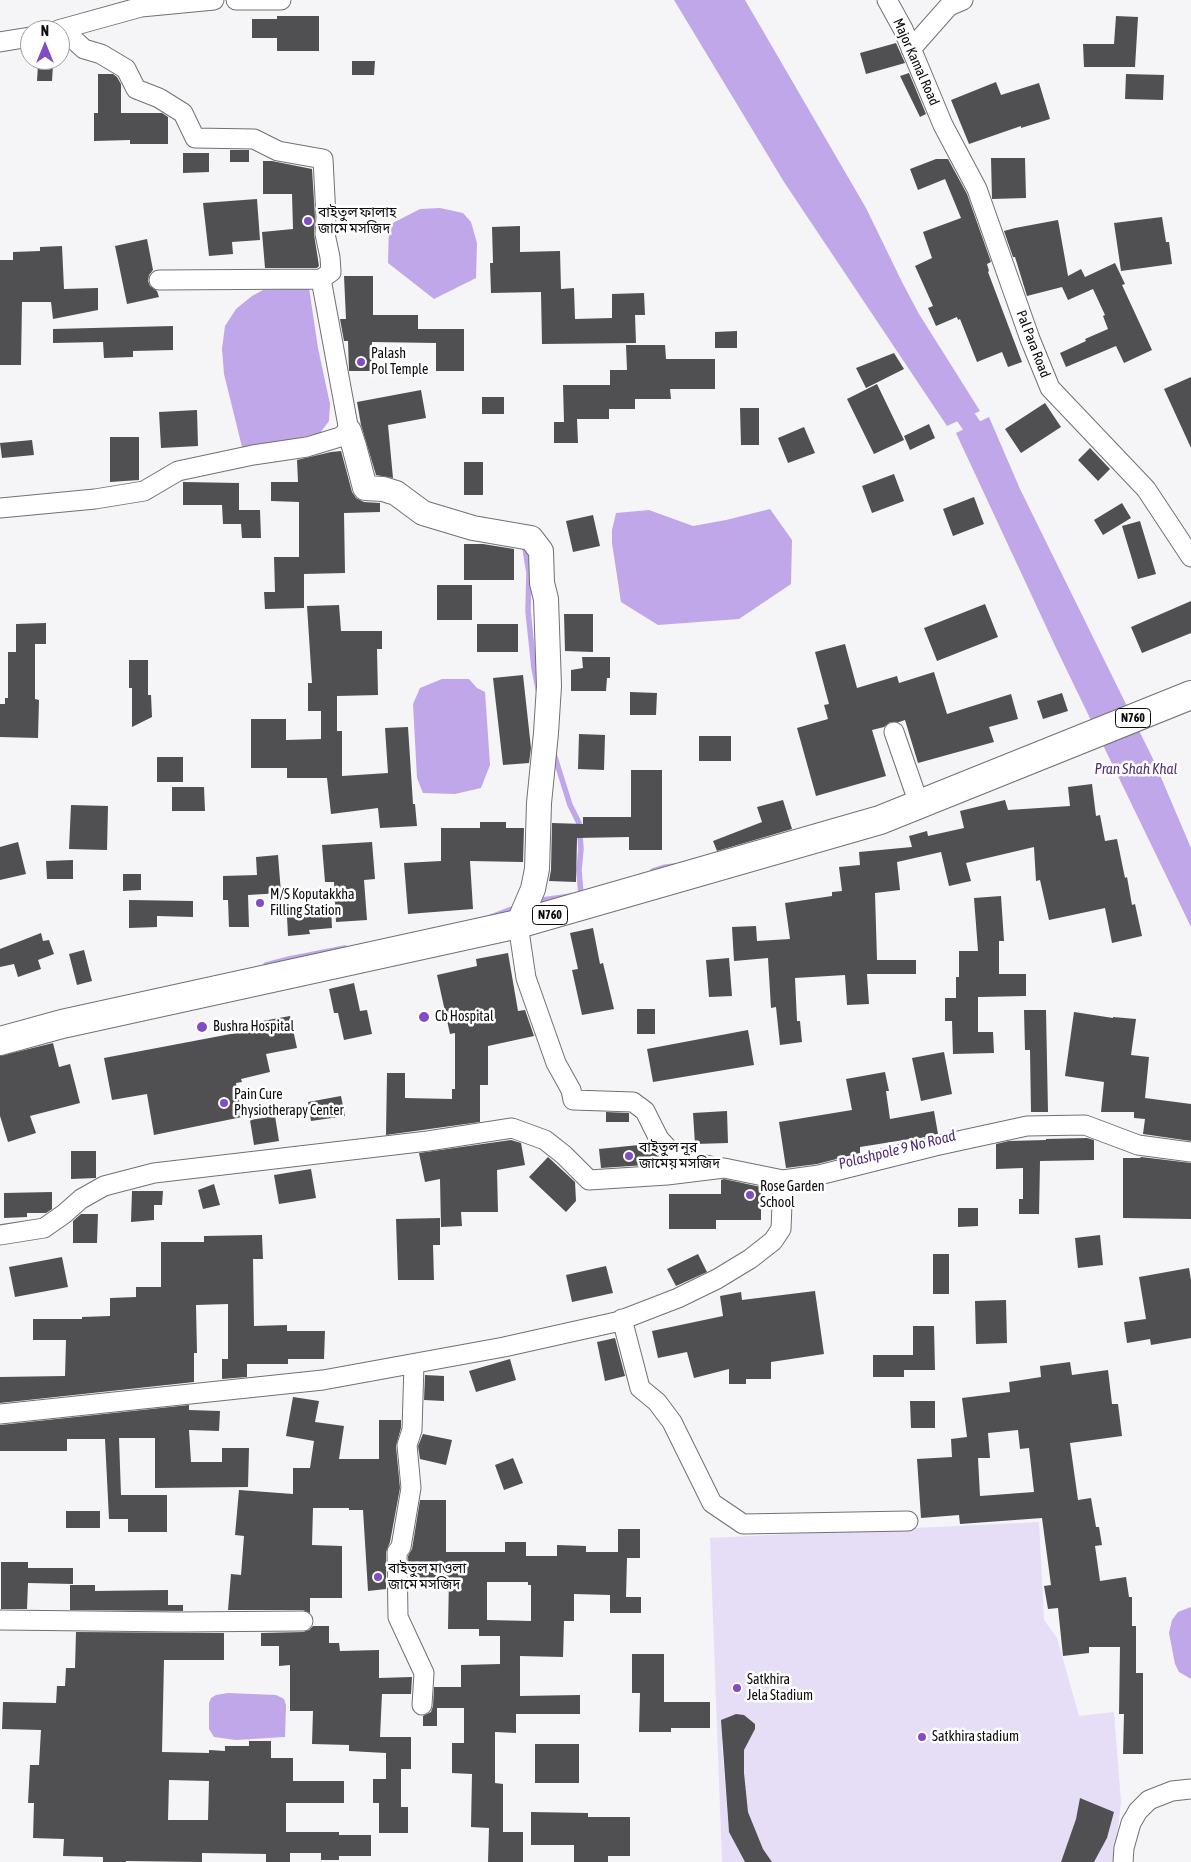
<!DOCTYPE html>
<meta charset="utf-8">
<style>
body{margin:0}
#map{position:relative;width:1191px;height:1862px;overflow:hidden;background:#f5f4f7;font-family:"Asap Condensed",sans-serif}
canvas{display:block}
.north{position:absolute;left:20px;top:20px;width:50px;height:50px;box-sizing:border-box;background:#fff;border:1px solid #9e9e9e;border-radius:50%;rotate:0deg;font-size:14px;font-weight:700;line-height:20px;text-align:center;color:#0c0c0d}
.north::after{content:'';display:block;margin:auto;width:18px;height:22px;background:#824cc4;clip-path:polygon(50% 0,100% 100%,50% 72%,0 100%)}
</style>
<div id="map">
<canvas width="1191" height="1862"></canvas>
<div class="north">N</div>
</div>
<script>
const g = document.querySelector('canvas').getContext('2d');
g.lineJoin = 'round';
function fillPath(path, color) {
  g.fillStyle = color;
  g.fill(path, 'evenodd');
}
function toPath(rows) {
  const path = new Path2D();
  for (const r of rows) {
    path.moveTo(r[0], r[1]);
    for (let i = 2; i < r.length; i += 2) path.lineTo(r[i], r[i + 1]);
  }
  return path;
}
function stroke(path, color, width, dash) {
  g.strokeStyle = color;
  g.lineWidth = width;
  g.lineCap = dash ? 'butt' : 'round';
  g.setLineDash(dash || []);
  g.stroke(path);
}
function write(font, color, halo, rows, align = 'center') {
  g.font = font + ' "Asap Condensed","Noto Sans Bengali",sans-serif';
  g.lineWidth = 5;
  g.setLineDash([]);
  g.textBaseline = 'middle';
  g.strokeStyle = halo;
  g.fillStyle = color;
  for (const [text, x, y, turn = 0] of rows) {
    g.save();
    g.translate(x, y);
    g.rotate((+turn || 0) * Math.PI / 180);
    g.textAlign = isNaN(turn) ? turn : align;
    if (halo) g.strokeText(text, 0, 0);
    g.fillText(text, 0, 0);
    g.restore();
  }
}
fillPath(toPath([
 [1039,1522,1044,1620,1057,1638,1079,1716,1114,1712,1121,1802,1114,1862,1094,1862,1107,1838,1114,1812,1081,1798,1076,1819,1061,1862,772,1862,763,1849,748,1812,743,1773,744,1750,755,1729,755,1724,744,1715,736,1714,728,1717,723,1724,722,1747,729,1832,745,1862,722,1862,710,1538]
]), '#e6ddf6');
fillPath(toPath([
 [674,0,745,0,866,208,902,282,919,314,980,411,947,426,784,182],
 [440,208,463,213,471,222,477,243,476,278,434,299,388,263,389,225,420,209],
 [309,288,318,348,330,404,329,421,320,433,263,446,242,447,224,374,222,349,225,326,236,309,252,296,263,290],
 [989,417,1020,489,1154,761,1191,848,1191,927,1057,650,956,433],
 [770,509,792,540,791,584,739,619,658,625,621,602,612,543,612,530,616,513,649,510,693,526,726,520],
 [442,679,469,679,477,688,485,692,490,765,481,788,455,794,423,793,417,778,413,704,420,688],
 [1191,1607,1191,1679,1179,1672,1175,1664,1169,1633,1172,1620,1178,1612],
 [228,1693,276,1695,284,1699,286,1705,285,1737,236,1740,214,1737,209,1729,209,1703,211,1698,216,1695]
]), '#c0a7ea');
stroke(toPath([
 [524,542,529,573,528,611,534,668,538,689],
 [554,754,570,805,579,823,581,849,579,870,581,895],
 [653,871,666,867,675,866],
 [535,901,571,896],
 [491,917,517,907],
 [266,965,289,959,345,948]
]), '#c0a7ea', 5.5);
stroke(toPath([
 [952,397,976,432,984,449]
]), '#c0a7ea', 19);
fillPath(toPath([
 [277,16,319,16,319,51,277,51,277,38,252,38,252,19,277,19],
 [1116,16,1138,17,1135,67,1084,67,1083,44,1114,44],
 [896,43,905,63,866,74,860,53],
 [352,61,375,61,374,75,352,75],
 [38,65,53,65,52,81,37,81],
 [909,73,926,114,920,117,900,76],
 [98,74,113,74,117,77,121,84,121,113,162,113,168,117,168,144,130,144,130,140,94,141,94,113,98,113],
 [1126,74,1164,75,1163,100,1125,99],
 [996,82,1001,95,1039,83,1050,119,1021,128,1021,126,969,144,951,100],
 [230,150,249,150,249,162,230,162],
 [183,153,209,153,209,172,183,173],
 [991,158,1025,158,1026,198,992,199],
 [936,159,948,159,967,194,991,262,987,264,989,271,988,272,1022,362,1008,367,1002,352,977,362,960,319,958,320,957,317,936,326,928,308,933,306,915,266,932,258,923,232,961,218,945,179,918,190,910,169],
 [263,161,272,161,312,169,315,217,314,234,319,266,317,268,265,268,262,232,293,229,292,194,263,194],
 [257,199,260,240,232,242,233,254,209,256,203,203],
 [1162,217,1166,242,1169,242,1172,264,1121,271,1114,223],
 [1058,220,1068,276,1081,269,1085,277,1115,263,1125,284,1122,285,1152,350,1124,363,1116,346,1066,367,1060,353,1086,341,1085,339,1108,329,1103,316,1105,315,1093,289,1068,300,1062,287,1027,296,1015,257,1013,257,1004,231,1015,228],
 [520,226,520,252,560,251,561,289,574,288,575,319,612,318,612,294,644,293,645,315,635,315,636,343,542,344,541,292,491,293,490,263,493,263,492,227],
 [147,239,153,270,149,275,148,281,150,286,157,291,159,297,127,304,115,246],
 [62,246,64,289,98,288,98,310,53,319,51,302,22,302,21,365,0,365,0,260,13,260,13,252,40,251,40,247],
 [344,276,373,276,373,315,418,315,418,329,464,329,464,371,436,371,436,343,372,342,372,371,349,371,348,341,344,341,340,319,346,319],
 [173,326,173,350,133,351,133,357,104,358,103,342,53,343,53,329],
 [737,331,737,348,715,348,715,332],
 [626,345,665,345,666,359,715,359,715,389,670,389,671,399,635,399,635,409,609,409,609,419,577,419,578,443,554,443,554,422,564,422,563,385,610,385,610,370,627,370],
 [894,353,904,369,866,388,856,368],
 [1191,377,1191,448,1164,389],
 [877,384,904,440,874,454,847,399],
 [421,390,426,418,388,425,393,478,376,475,361,425,357,402],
 [482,397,504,397,504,414,482,414],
 [1045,403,1061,427,1021,453,1005,429],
 [740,408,759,408,759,445,741,445],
 [197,410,198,446,161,448,159,412],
 [929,424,935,438,910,450,904,436],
 [804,427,815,453,788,463,778,438],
 [110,437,139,437,139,480,110,482],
 [32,440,34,455,2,458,0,443],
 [1090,448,1110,469,1098,481,1078,460],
 [341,451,352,492,356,498,364,502,380,503,380,512,344,513,345,573,304,574,304,608,265,609,264,592,275,592,274,557,299,557,299,502,271,501,271,482,298,482,297,460,331,452],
 [464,462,483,462,483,495,464,495],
 [894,474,904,501,872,513,862,486],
 [183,482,239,483,239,510,260,510,261,538,242,538,241,524,223,524,222,505,183,505],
 [974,497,984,524,953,536,943,509],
 [1122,503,1131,518,1103,535,1094,520],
 [593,515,600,546,573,552,566,521],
 [1140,521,1156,574,1138,579,1122,526],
 [464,544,483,544,514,549,514,580,464,580],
 [437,585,472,585,472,620,437,620],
 [1191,601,1191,633,1142,653,1131,627],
 [985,604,998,637,937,661,924,628],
 [339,605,341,631,382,631,382,649,377,649,378,695,337,696,337,731,342,731,342,776,388,773,385,728,408,727,413,804,415,804,417,826,380,828,378,808,331,814,327,778,287,778,287,768,251,768,251,719,286,719,286,740,321,739,321,711,308,711,308,683,312,683,307,606],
 [564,614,593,614,593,652,565,651],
 [46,623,46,644,35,644,35,699,39,700,38,738,0,737,0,704,5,704,5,698,8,698,8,652,16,652,16,624],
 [477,624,518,624,518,652,477,652],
 [845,644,857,688,897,676,899,683,934,672,947,714,1011,694,1018,719,989,727,994,742,918,763,905,720,899,722,890,722,884,727,872,730,886,776,816,796,797,728,828,719,824,705,829,704,815,652],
 [582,657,610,657,610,678,607,678,606,691,571,691,571,670,583,668],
 [129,660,148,660,148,695,151,695,152,717,132,727,132,688,129,688],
 [523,675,531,748,529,763,503,765,493,678],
 [630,692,657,693,656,715,630,715],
 [1062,693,1068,711,1043,719,1037,701],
 [579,734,605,735,604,770,578,769],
 [699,736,731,736,731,761,699,761],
 [157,757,183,757,183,782,157,782],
 [631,770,662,770,662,850,629,850,629,837,577,838,576,882,549,881,551,870,552,823,583,824,583,817,631,817],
 [1092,784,1096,816,1100,815,1105,841,1117,839,1125,878,1127,877,1132,905,1135,904,1142,936,1112,943,1105,908,1049,920,1040,880,1036,881,1034,847,966,863,971,881,949,886,941,852,897,862,900,890,875,893,877,960,916,960,916,974,867,974,869,1004,847,1005,845,975,795,978,797,1021,800,1021,802,1042,780,1045,776,1007,771,1008,768,958,734,961,732,927,756,926,757,941,790,939,785,903,832,896,832,892,842,891,839,867,860,865,859,852,912,847,909,836,927,831,928,836,964,828,960,811,1005,800,1008,810,1070,806,1068,787],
 [172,787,204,787,205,811,172,811],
 [783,800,792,829,717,851,713,841,762,822,757,807],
 [71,805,108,806,107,850,69,849],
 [480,822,506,822,506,828,524,828,523,862,470,861,473,909,408,914,404,863,441,861,441,828,480,828],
 [18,842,26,874,0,880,0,847],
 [372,842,375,879,364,880,367,920,336,922,334,882,325,882,322,845],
 [278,855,281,893,248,895,249,927,229,927,228,900,223,900,223,876,257,875,256,857],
 [73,860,73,879,47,879,46,861],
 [123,874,141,874,141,890,123,891],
 [1001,896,1004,941,999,941,999,974,1026,974,1026,996,978,997,978,1032,993,1032,994,1053,953,1054,952,1021,945,1021,945,998,956,998,956,977,959,977,959,951,978,951,974,898],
 [129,900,193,901,193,917,157,916,157,927,129,928],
 [331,909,332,928,309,930,310,934,288,936,287,917,311,916,310,911],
 [593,928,600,964,603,963,614,1009,582,1015,572,970,578,969,570,933],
 [41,933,43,941,49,940,54,954,38,960,41,969,18,977,14,964,0,967,0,949],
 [84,950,92,981,77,985,69,954],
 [508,953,518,1011,525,1010,534,1036,488,1046,488,1085,480,1085,480,1122,386,1135,387,1073,405,1073,405,1098,452,1099,452,1089,455,1089,455,1033,450,1034,437,975,477,966,476,959],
 [729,958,732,996,709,997,706,960],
 [354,983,360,1011,367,1010,372,1034,344,1040,338,1013,334,1013,329,989],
 [637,1009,655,1009,655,1034,637,1034],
 [1024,1010,1046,1010,1048,1112,1031,1112,1030,1050,1025,1050],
 [1074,1012,1113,1018,1113,1017,1136,1019,1131,1055,1149,1057,1145,1098,1191,1104,1191,1141,1143,1134,1145,1119,1134,1118,1134,1112,1101,1112,1104,1082,1065,1076],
 [290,1016,297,1048,266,1054,270,1072,241,1079,242,1082,236,1083,242,1117,154,1135,147,1094,112,1100,104,1058,236,1033,235,1026],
 [748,1030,754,1065,653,1082,647,1049],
 [53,1043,59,1067,70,1064,80,1103,30,1116,36,1133,8,1142,0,1116,0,1056],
 [944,1052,952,1094,921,1101,912,1058],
 [885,1072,889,1091,886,1091,890,1119,934,1111,938,1134,911,1140,910,1139,860,1147,860,1153,817,1164,786,1168,779,1122,852,1110,846,1079],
 [341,1096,345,1116,311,1121,308,1102],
 [727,1111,728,1143,695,1144,693,1113],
 [606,1112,629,1113,629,1122,606,1122],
 [275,1116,279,1141,254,1145,250,1120],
 [1087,1138,1094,1140,1094,1160,1040,1161,1039,1214,1019,1214,1019,1199,1023,1199,1023,1168,996,1169,996,1144,1009,1141,1046,1140,1046,1139],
 [511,1140,521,1143,525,1165,497,1170,498,1212,461,1212,462,1226,441,1227,440,1179,425,1182,419,1153],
 [649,1144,661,1157,661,1164,601,1168,599,1149],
 [71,1151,96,1151,96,1178,71,1179],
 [548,1157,575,1182,576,1201,566,1212,529,1177],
 [1141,1157,1191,1163,1191,1219,1123,1218,1123,1158,1140,1158],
 [311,1169,316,1198,279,1204,274,1175],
 [724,1179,761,1187,761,1220,716,1220,716,1229,669,1229,669,1194,721,1194,721,1180],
 [214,1184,220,1205,203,1209,198,1190],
 [132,1191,163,1191,162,1205,154,1205,154,1220,131,1222],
 [52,1192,52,1209,46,1213,27,1213,27,1217,4,1218,4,1193],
 [958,1208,978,1208,978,1226,958,1227],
 [81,1214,98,1214,97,1243,73,1243,73,1221],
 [440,1218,440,1245,433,1245,434,1280,398,1280,396,1219],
 [262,1235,263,1259,253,1259,254,1326,287,1325,287,1331,325,1331,324,1359,288,1359,288,1364,247,1364,247,1377,222,1379,222,1359,228,1359,228,1304,196,1305,197,1353,194,1353,194,1382,0,1403,0,1377,65,1376,66,1340,33,1340,33,1319,82,1319,82,1317,110,1316,110,1298,136,1297,136,1287,161,1287,161,1242,204,1242,204,1236],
 [1100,1235,1103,1265,1078,1268,1075,1238],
 [698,1254,707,1272,676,1286,667,1269],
 [933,1254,949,1254,949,1294,933,1294],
 [62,1257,68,1287,15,1297,9,1267],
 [606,1266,613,1293,572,1302,566,1275],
 [1189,1268,1191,1280,1191,1338,1151,1345,1150,1339,1127,1343,1124,1322,1146,1319,1139,1277],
 [815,1291,824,1354,771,1362,771,1379,746,1379,746,1384,729,1384,729,1369,694,1378,687,1352,658,1358,652,1331,723,1316,720,1296,741,1292,742,1300],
 [1006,1300,1007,1343,976,1344,975,1301],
 [913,1326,934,1326,935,1370,904,1370,904,1377,873,1377,873,1355,913,1355],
 [615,1338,625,1376,605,1381,597,1342],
 [510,1359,516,1380,476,1392,469,1371],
 [1070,1362,1072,1375,1108,1370,1112,1404,1118,1404,1122,1436,1070,1443,1078,1500,1091,1498,1096,1527,1099,1527,1102,1545,1095,1546,1100,1581,1126,1577,1129,1597,1132,1597,1132,1626,1136,1626,1136,1673,1143,1673,1143,1754,1123,1754,1124,1714,1119,1714,1120,1647,1089,1647,1089,1653,1063,1656,1058,1608,1048,1609,1044,1586,1051,1585,1042,1518,960,1524,959,1515,921,1518,917,1459,952,1457,951,1439,967,1437,962,1398,1010,1392,1009,1382,1041,1377,1040,1366],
 [1018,1430,1020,1449,1029,1448,1034,1492,980,1496,978,1458,990,1458,988,1433],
 [425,1375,444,1376,444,1401,424,1400],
 [293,1397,319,1401,315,1422,344,1426,339,1459,379,1459,379,1420,401,1420,401,1428,396,1446,400,1488,390,1542,386,1552,386,1589,368,1591,363,1510,349,1510,349,1508,313,1508,312,1545,342,1546,342,1598,310,1598,310,1613,303,1610,228,1610,231,1574,241,1575,244,1536,235,1535,239,1490,293,1494,293,1468,310,1468,314,1441,286,1436],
 [910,1401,935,1401,935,1428,911,1428],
 [189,1405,189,1410,220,1411,219,1431,189,1430,191,1462,222,1462,222,1448,249,1448,248,1487,155,1488,155,1438,119,1438,121,1495,167,1495,167,1532,128,1532,128,1519,109,1519,105,1439,67,1439,67,1451,0,1451,0,1425],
 [423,1434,452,1440,446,1465,420,1459,418,1446],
 [513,1458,523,1483,504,1490,495,1465],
 [420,1500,446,1500,446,1552,505,1552,505,1542,526,1542,526,1556,557,1556,557,1545,586,1546,586,1552,618,1552,618,1529,640,1529,640,1558,627,1558,626,1597,641,1597,641,1613,610,1613,610,1595,574,1594,574,1621,564,1621,563,1657,520,1656,520,1696,580,1695,580,1714,516,1714,516,1733,495,1732,495,1783,503,1784,503,1832,523,1832,523,1862,488,1862,489,1828,471,1827,472,1774,452,1773,452,1743,464,1743,464,1708,437,1708,437,1726,423,1726,423,1716,431,1712,433,1706,434,1687,461,1687,461,1665,500,1664,500,1636,479,1636,479,1629,448,1629,449,1578,409,1579,408,1556,412,1549],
 [487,1582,528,1582,528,1585,531,1585,531,1621,487,1620],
 [66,1511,100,1511,100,1528,66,1528],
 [1,1562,28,1562,28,1568,73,1568,73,1584,28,1583,27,1609,1,1609],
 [70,1585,95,1585,95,1591,168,1590,168,1605,183,1605,183,1611,70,1610],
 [313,1626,329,1626,329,1643,339,1643,340,1651,379,1650,379,1678,412,1677,411,1694,382,1694,380,1737,411,1737,411,1769,401,1769,401,1807,408,1807,408,1833,379,1833,379,1803,373,1803,373,1779,386,1779,386,1753,349,1751,349,1745,312,1744,313,1711,290,1711,290,1665,279,1666,279,1646,261,1646,261,1633,303,1632,309,1630],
 [76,1632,224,1633,224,1660,164,1660,162,1752,209,1753,209,1750,225,1751,225,1746,249,1746,249,1741,271,1741,271,1758,293,1758,293,1781,344,1781,344,1803,286,1803,286,1832,339,1832,339,1835,371,1835,371,1856,339,1856,339,1860,321,1860,321,1853,290,1853,290,1862,266,1862,266,1854,202,1853,202,1862,126,1861,126,1862,103,1862,103,1857,63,1856,64,1839,33,1838,34,1803,28,1803,30,1765,39,1765,41,1730,2,1729,3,1702,56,1703,57,1686,65,1686,66,1668,75,1668],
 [169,1780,209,1781,208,1820,168,1820],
 [632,1654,664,1654,664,1702,710,1702,710,1728,671,1728,671,1732,639,1732,640,1693,632,1693],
 [736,1714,744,1715,755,1724,755,1729,744,1750,744,1773,748,1812,763,1849,772,1862,745,1862,729,1832,721,1720],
 [535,1744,579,1744,579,1783,535,1783],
 [1080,1798,1114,1812,1107,1838,1094,1862,1061,1862,1076,1819],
 [531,1812,588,1813,588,1817,630,1817,630,1856,608,1856,608,1862,574,1862,574,1845,531,1845]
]), '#504f51');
const minor = toPath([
 [236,0,281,0],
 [887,0,903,29,943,125,977,189,1030,339,1050,388,1146,489,1191,557],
 [62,29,84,49,101,54,126,69,136,89,159,98,183,113,195,138,254,139,278,151,323,159,326,217,325,234,330,257,331,272,321,279],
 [58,30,141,7,214,0],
 [0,42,30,37],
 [911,49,949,6,963,0],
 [0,508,95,499,144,491,178,471,253,455,307,447,340,437,349,431,321,279,159,280],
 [894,732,919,804],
 [518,924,526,978,556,1063,571,1090,573,1100,633,1102,645,1111,659,1139,673,1154,692,1162,710,1166],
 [783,1180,819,1175,935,1146,1027,1126,1085,1125,1138,1145,1191,1152],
 [0,1235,44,1228,64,1214,81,1199,104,1186,154,1173,428,1141,512,1128,545,1140,564,1155,589,1180,667,1175,724,1168,783,1180,781,1229,773,1241,750,1259,717,1279,678,1298,616,1322,504,1347,323,1380,0,1414],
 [622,1319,640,1388,657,1402,672,1422,712,1503,743,1524,908,1521],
 [414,1364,412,1430,407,1445,411,1488,401,1547,397,1552,398,1617,424,1673,422,1705],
 [0,1620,179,1622,303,1621],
 [1123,1862,1124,1848,1131,1823,1138,1811,1149,1800,1172,1791,1191,1789]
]);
const major = toPath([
 [349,431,354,446,365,488,383,489,396,493,423,513,473,528,531,538,541,551,542,583,546,599,549,686,546,733,539,803,537,869,533,889,518,924]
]);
const highway = toPath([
 [0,1041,62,1024,518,924,880,820,1191,695]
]);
stroke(minor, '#717073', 21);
stroke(major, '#717073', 26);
stroke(highway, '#717073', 30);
stroke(minor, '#fff', 19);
stroke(major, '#fff', 24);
stroke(highway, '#fff', 28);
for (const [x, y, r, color] of [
 [308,221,5,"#824cc4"],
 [361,362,5,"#824cc4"],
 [260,903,5,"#824cc4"],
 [424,1017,6,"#824cc4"],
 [202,1027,6,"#824cc4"],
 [224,1103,5,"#824cc4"],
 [629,1156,5,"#824cc4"],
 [750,1195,5,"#824cc4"],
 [378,1577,5,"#824cc4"],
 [737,1688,5,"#824cc4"],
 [922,1737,5,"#824cc4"]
]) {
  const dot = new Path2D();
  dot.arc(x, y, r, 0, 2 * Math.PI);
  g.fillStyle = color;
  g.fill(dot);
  stroke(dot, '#fff', 2);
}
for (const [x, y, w] of [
 [1133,718,35],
 [550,915,35]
]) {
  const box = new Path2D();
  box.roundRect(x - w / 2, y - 9.5, w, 19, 4);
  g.fillStyle = '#fff';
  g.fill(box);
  stroke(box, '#0c0c0d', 1);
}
write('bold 12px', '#0c0c0d', null, [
 ["N760",1133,718],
 ["N760",550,915]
]);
write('14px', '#0c0c0d', '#fff', [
 ["Major Kamal Road",916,62,66],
 ["Pal Para Road",1033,344,69]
]);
write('14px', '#0c0c0d', '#fff', [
 ["বাইতুল ফালাহ",318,213],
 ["জামে মসজিদ",318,229],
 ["Palash",371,354],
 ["Pol Temple",371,370],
 ["M/S Koputakkha",270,895],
 ["Filling Station",270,911],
 ["Cb Hospital",435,1017],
 ["Bushra Hospital",213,1027],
 ["Pain Cure",234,1095],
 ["Physiotherapy Center",234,1111],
 ["বাইতুল নূর",639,1148],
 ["জামেয় মসজিদ",639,1164],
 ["Rose Garden",760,1187],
 ["School",760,1203],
 ["বাইতুল মাওলা",388,1569],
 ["জামে মসজিদ",388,1585],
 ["Satkhira",747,1680],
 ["Jela Stadium",747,1696],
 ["Satkhira stadium",932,1737]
], 'left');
write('italic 15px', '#512e7c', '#fff', [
 ["Pran Shah Khal",1136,769],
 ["Polashpole 9 No Road",897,1150,-14]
]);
</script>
